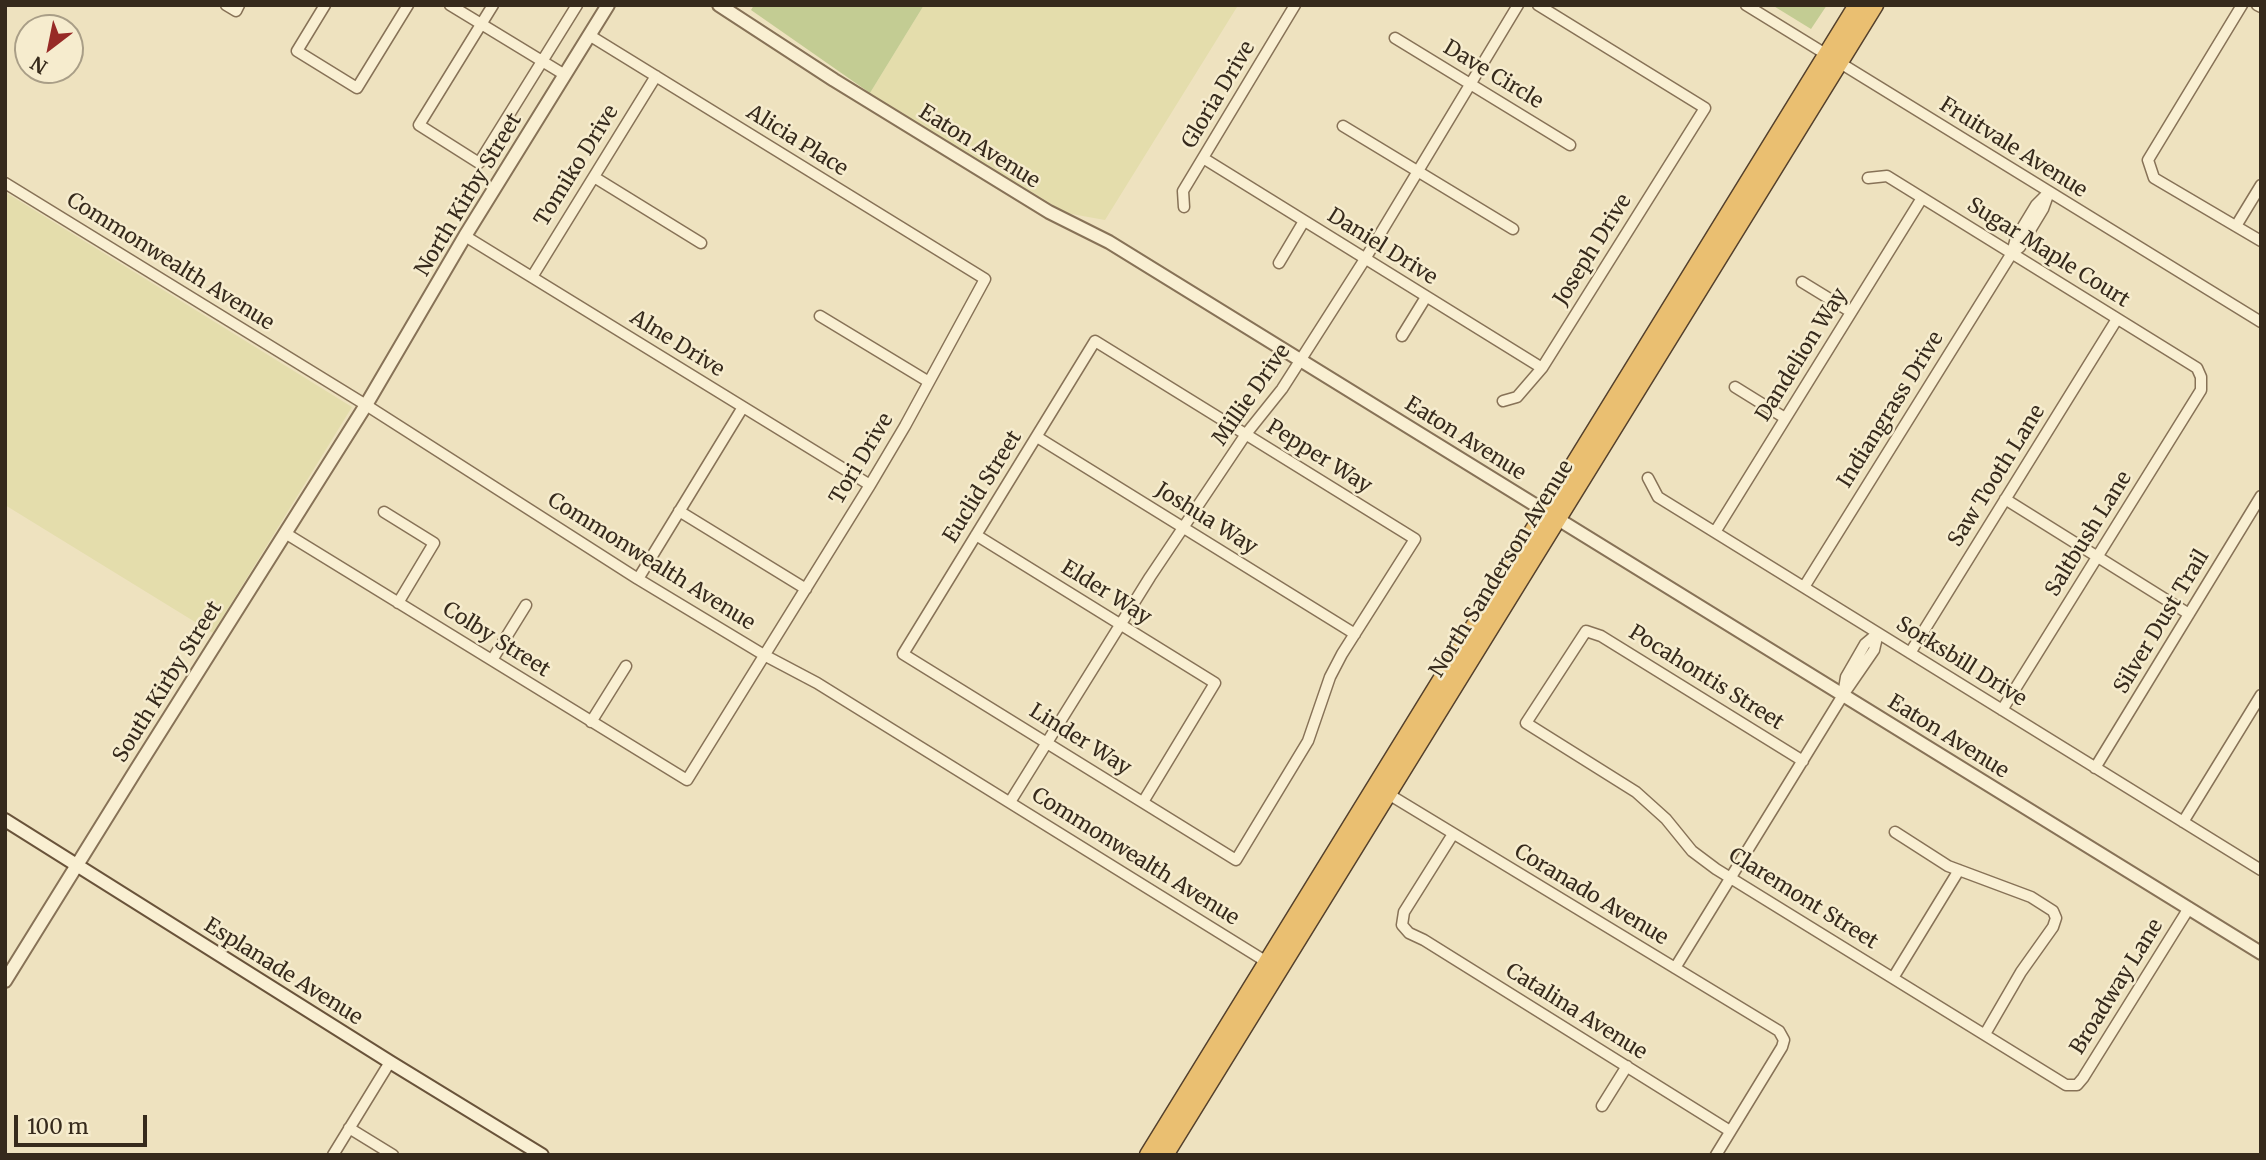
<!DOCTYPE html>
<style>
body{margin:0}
#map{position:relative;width:2266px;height:1160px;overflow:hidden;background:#eee2bf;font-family:Merriweather,serif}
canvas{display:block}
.frame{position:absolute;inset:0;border:7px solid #362a1c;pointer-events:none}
.north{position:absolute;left:14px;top:14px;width:70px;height:70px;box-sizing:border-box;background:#f6ecce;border:2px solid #a99e87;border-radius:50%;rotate:212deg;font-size:19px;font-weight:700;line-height:28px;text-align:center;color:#362a1c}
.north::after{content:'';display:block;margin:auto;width:24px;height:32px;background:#972a26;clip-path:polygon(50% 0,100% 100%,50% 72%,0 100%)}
.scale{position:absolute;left:14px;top:1115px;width:133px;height:32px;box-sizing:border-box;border:4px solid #362a1c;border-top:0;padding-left:9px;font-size:21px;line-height:24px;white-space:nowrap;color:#362a1c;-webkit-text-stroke:5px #f6ecce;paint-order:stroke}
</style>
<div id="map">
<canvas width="2266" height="1160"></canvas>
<div class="frame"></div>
<div class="north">N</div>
<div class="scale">100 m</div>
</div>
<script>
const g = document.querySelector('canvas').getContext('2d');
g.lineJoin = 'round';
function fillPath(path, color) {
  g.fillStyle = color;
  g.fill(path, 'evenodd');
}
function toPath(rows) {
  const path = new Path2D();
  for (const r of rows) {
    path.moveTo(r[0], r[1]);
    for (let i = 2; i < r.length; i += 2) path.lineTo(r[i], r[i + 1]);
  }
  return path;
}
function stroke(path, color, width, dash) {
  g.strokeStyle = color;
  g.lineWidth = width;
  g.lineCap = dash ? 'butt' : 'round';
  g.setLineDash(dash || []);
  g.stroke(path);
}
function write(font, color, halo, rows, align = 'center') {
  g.font = font + ' Merriweather,serif';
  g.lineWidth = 5;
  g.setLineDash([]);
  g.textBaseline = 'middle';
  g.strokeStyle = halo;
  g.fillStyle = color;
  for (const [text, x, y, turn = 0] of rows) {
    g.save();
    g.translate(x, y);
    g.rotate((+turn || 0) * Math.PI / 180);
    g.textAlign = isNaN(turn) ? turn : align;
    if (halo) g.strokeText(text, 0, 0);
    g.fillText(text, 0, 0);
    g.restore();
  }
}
fillPath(toPath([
 [924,5,1234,5,1237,7,1105,220,1066,213,870,93],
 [5,192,352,407,213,633,5,505]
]), '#e4ddac');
fillPath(toPath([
 [754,5,924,5,870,93,751,10],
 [1772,5,1827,5,1811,29]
]), '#c3cc93');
const minor = toPath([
 [226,5,236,11,239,5],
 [325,5,297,51,357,88,408,5],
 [450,5,565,75],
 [493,5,419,125,479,163,577,5],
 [1746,5,2261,322],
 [2242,5,2148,160,2154,178,2261,241],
 [2257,5,2261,7],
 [1395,38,1570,145],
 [1343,126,1513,229],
 [1203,158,1542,368],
 [594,177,701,243],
 [1868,178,1887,176,2197,368,2201,377,2201,390,2002,710],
 [5,183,366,405,638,579,764,655,817,683,1270,964],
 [1184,207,1183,191,1295,5],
 [2236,226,2261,185],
 [465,236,870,485],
 [2012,253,2016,238,2036,205,2046,195],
 [1279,263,1304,221],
 [532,277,656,76],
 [1802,282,1851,312],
 [820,316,929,382],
 [1402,336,1426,297],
 [1095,341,1415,539,1342,654,1330,677,1308,741,1236,860,903,654,1095,341],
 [1735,387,1785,418],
 [1503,401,1517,397,1542,368,1705,108,1538,5],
 [1037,437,1355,634],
 [1648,478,1658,497,2261,870],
 [2005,499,2189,614],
 [679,511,806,589],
 [384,512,434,543,398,603],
 [1715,532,1922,198],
 [285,533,687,780,870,485,905,426,985,279,589,35],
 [976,535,1215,683,1143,802],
 [638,579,743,407],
 [1804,587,2012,253,2020,247,2043,209,2049,192],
 [1910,653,2117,319],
 [492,660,526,605],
 [591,722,626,666],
 [1803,761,1601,636,1586,631,1526,723,1636,792,1666,819,1692,851,1716,869,2066,1085,2077,1085,2083,1078,2189,908],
 [2095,768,2261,496],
 [1385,792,1779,1031,1784,1040,1782,1047,1716,1155],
 [1010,802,1150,577,1246,434,1282,389,1365,259,1518,5],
 [2183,822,2261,695],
 [1895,832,1948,866,2031,897,2053,911,2056,918,2053,927,2021,972,1985,1034],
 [1453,834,1404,912,1402,925,1409,933,1424,940,1730,1131],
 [1675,968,1843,695,1874,650,1878,633,1865,644,1846,677,1843,695],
 [1893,978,1959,870],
 [1602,1106,1627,1066],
 [349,1128,393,1155],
 [333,1155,390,1062]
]);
const tertiary = toPath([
 [719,5,834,80,1049,212,1109,242,2261,953],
 [5,981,136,770,366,405,465,236,608,5]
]);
const secondary = toPath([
 [5,820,390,1062,542,1155]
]);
const trunk = toPath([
 [1148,1155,1857,5],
 [1165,1155,1875,5]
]);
stroke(minor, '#877257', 13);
stroke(tertiary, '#877257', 16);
stroke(secondary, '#69533a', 16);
stroke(trunk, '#54402c', 19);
stroke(minor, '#f9efd2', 10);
stroke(tertiary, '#f9efd2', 12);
stroke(secondary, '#f9efd2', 12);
stroke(trunk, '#eabf71', 16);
write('21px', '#362a1c', '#f6ecce', [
 ["Dave Circle",1493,75,31],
 ["Gloria Drive",1219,95,-59],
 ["Alicia Place",797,141,32],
 ["Eaton Avenue",979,147,32],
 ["Fruitvale Avenue",2013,148,32],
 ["Tomiko Drive",577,166,-58],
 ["North Kirby Street",469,195,-59],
 ["Daniel Drive",1382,247,32],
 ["Joseph Drive",1593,250,-58],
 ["Sugar Maple Court",2048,253,32],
 ["Commonwealth Avenue",170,262,32],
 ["Alne Drive",677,344,32],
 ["Dandelion Way",1802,355,-58],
 ["Millie Drive",1252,395,-55],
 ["Indiangrass Drive",1891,410,-58],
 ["Eaton Avenue",1465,439,32],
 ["Pepper Way",1319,457,32],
 ["Tori Drive",862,459,-59],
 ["Saw Tooth Lane",1997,476,-58],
 ["Euclid Street",983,487,-58],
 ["Joshua Way",1206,519,32],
 ["Saltbush Lane",2089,534,-58],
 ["Commonwealth Avenue",651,562,32],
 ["North Sanderson Avenue",1502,569,-58],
 ["Elder Way",1106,593,32],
 ["Silver Dust Trail",2162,622,-59],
 ["Colby Street",496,640,32],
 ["Sorksbill Drive",1961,662,32],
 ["Pocahontis Street",1706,678,32],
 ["South Kirby Street",168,682,-58],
 ["Eaton Avenue",1948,737,32],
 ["Linder Way",1080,740,32],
 ["Commonwealth Avenue",1135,857,32],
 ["Coranado Avenue",1591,895,31],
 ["Claremont Street",1803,899,32],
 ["Esplanade Avenue",283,972,32],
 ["Broadway Lane",2117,987,-58],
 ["Catalina Avenue",1576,1012,32]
]);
</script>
